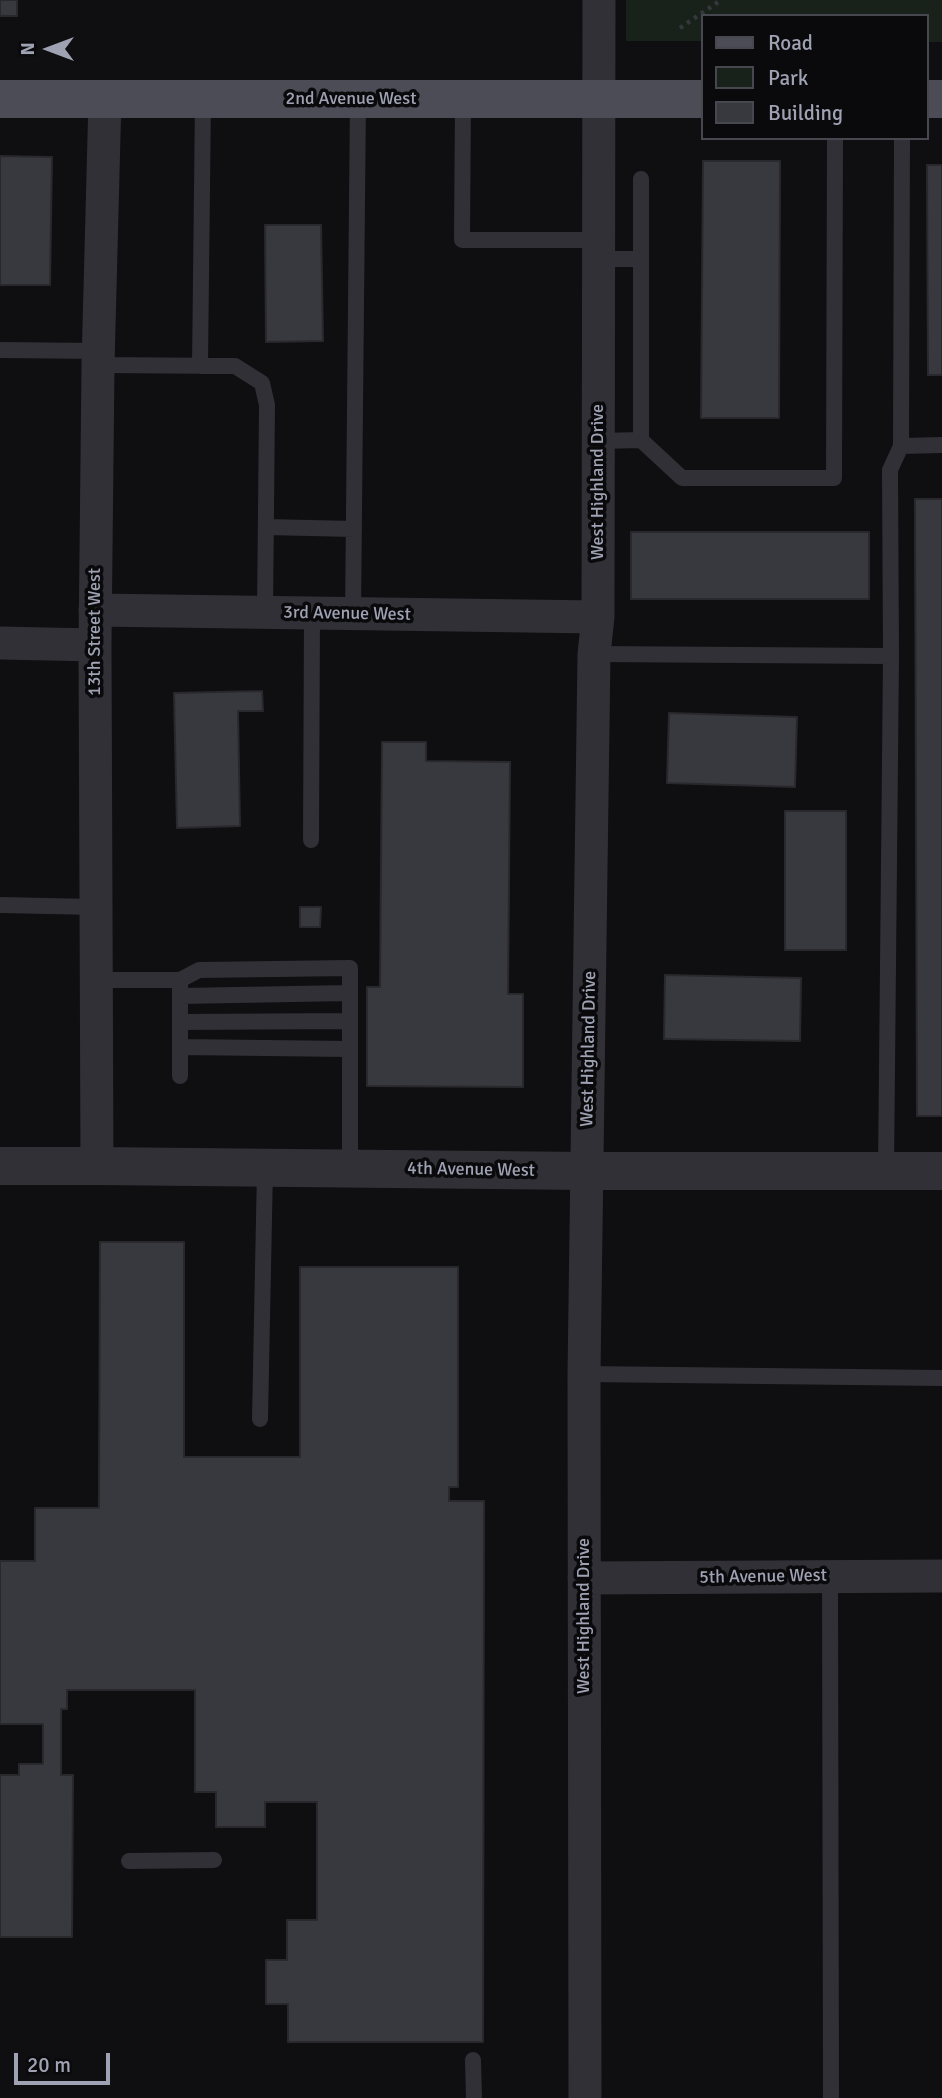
<!DOCTYPE html>
<style>
body{margin:0}
#map{position:relative;width:942px;height:2098px;overflow:hidden;background:#0f0f11;font-family:Signika,sans-serif}
canvas{display:block}
.legend{position:absolute;left:701px;top:14px;width:228px;height:126px;box-sizing:border-box;background:#0a0a0c;border:2px solid #46474f;margin:0;padding:9px 12px;list-style:none;font-size:21px;color:#9fa2b3}
.legend li{display:flex;align-items:center;gap:14px;height:35px}
.legend b{width:35px;border:2px solid #46474f}
.north{position:absolute;left:14px;top:14px;width:70px;height:70px;-webkit-text-stroke:5px #0a0a0c;paint-order:stroke;rotate:270deg;font-size:19px;font-weight:700;line-height:28px;text-align:center;color:#9fa2b3}
.north::after{content:'';display:block;margin:auto;width:24px;height:32px;background:#9fa2b3;clip-path:polygon(50% 0,100% 100%,50% 72%,0 100%)}
.scale{position:absolute;left:14px;top:2053px;width:96px;height:32px;box-sizing:border-box;border:4px solid #9fa2b3;border-top:0;padding-left:9px;font-size:21px;line-height:24px;white-space:nowrap;color:#9fa2b3;-webkit-text-stroke:5px #0a0a0c;paint-order:stroke}
</style>
<div id="map">
<canvas width="942" height="2098"></canvas>
<ul class="legend">
<li><b style="height:9px;background:#4b4c55"></b>Road</li>
<li><b style="height:19px;background:#19211b"></b>Park</li>
<li><b style="height:19px;background:#38393f"></b>Building</li>
</ul>
<div class="north">N</div>
<div class="scale">20 m</div>
</div>
<script>
const g = document.querySelector('canvas').getContext('2d');
g.lineJoin = 'round';
function fillPath(path, color) {
  g.fillStyle = color;
  g.fill(path, 'evenodd');
}
function toPath(rows) {
  const path = new Path2D();
  for (const r of rows) {
    path.moveTo(r[0], r[1]);
    for (let i = 2; i < r.length; i += 2) path.lineTo(r[i], r[i + 1]);
  }
  return path;
}
function stroke(path, color, width, dash) {
  g.strokeStyle = color;
  g.lineWidth = width;
  g.lineCap = dash ? 'butt' : 'round';
  g.setLineDash(dash || []);
  g.stroke(path);
}
function write(font, color, halo, rows, align = 'center') {
  g.font = font + ' Signika,sans-serif';
  g.lineWidth = 7;
  g.setLineDash([]);
  g.textBaseline = 'middle';
  g.strokeStyle = halo;
  g.fillStyle = color;
  for (const [text, x, y, turn = 0] of rows) {
    g.save();
    g.translate(x, y);
    g.rotate((+turn || 0) * Math.PI / 180);
    g.textAlign = isNaN(turn) ? turn : align;
    if (halo) g.strokeText(text, 0, 0);
    g.fillText(text, 0, 0);
    g.restore();
  }
}
fillPath(toPath([
 [626,0,942,0,942,42,926,42,926,16,702,16,702,41,626,41]
]), '#19211b');
const building = toPath([
 [0,0,17,0,17,16,0,16,0,0],
 [0,156,52,157,50,285,0,285,0,156],
 [703,161,780,161,779,418,701,418,703,161],
 [927,165,942,165,942,375,928,375,927,165],
 [265,225,321,225,323,341,266,342,265,225],
 [915,499,942,499,942,1116,917,1116,915,499],
 [631,532,869,532,869,599,631,599,631,532],
 [262,691,263,711,238,711,240,826,177,828,174,693,262,691],
 [669,713,797,717,795,787,667,783,669,713],
 [382,742,426,742,426,761,510,762,508,994,523,994,523,1087,367,1086,367,987,380,987,382,742],
 [785,811,846,811,846,950,785,950,785,811],
 [300,907,321,907,320,927,300,927,300,907],
 [665,975,801,978,800,1041,664,1039,665,975],
 [100,1242,184,1242,184,1457,300,1457,300,1267,458,1267,458,1487,449,1487,449,1501,484,1501,483,2042,288,2042,288,2004,266,2004,266,1960,287,1960,287,1920,317,1920,317,1802,265,1802,265,1827,216,1827,216,1792,195,1792,195,1690,67,1690,67,1709,61,1709,61,1775,73,1775,72,1937,0,1937,0,1775,19,1775,19,1764,43,1764,43,1724,0,1724,0,1561,35,1561,35,1508,99,1508,100,1242]
]);
fillPath(building, '#38393f');
stroke(building, '#29292d', 2);
stroke(toPath([
 [680,28,721,0]
]), '#36373d', 4.5, [3.5, 5]);
stroke(toPath([
 [463,99,462,240,599,240],
 [641,179,641,440],
 [599,259,641,259],
 [0,350,98,351],
 [98,365,235,366,262,383,267,405,265,613],
 [200,366,203,99],
 [599,441,641,440,682,478,834,478,835,138],
 [901,446,902,138],
 [266,527,354,529],
 [353,614,358,99],
 [594,654,891,656],
 [311,840,312,613],
 [0,905,95,907],
 [96,980,180,980,180,1076],
 [180,980,199,970,350,968,350,1169],
 [180,996,350,993],
 [180,1022,350,1021],
 [180,1047,349,1049],
 [886,1171,891,656,890,470,901,446,942,445],
 [584,1374,942,1378],
 [260,1419,265,1168],
 [830,1576,831,2098],
 [129,1861,214,1860],
 [473,2060,474,2098]
]), '#303036', 16);
stroke(toPath([
 [95,610,598,617],
 [0,643,95,645],
 [97,1166,95,645,98,365,105,98],
 [584,1578,942,1576],
 [585,2098,584,1374,594,654,598,617,599,0]
]), '#303036', 33);
stroke(toPath([
 [0,1166,97,1166,587,1171,942,1171]
]), '#303036', 38);
stroke(toPath([
 [0,99,702,99],
 [926,99,942,99]
]), '#4b4c55', 38);
write('18px', '#9fa2b3', '#0a0a0c', [
 ["2nd Avenue West",351,99],
 ["West Highland Drive",598,482,-90],
 ["3rd Avenue West",347,614,1],
 ["13th Street West",95,632,-90],
 ["West Highland Drive",589,1049,-89],
 ["4th Avenue West",471,1170,1],
 ["5th Avenue West",763,1577,-1],
 ["West Highland Drive",584,1616,-90]
]);
</script>
